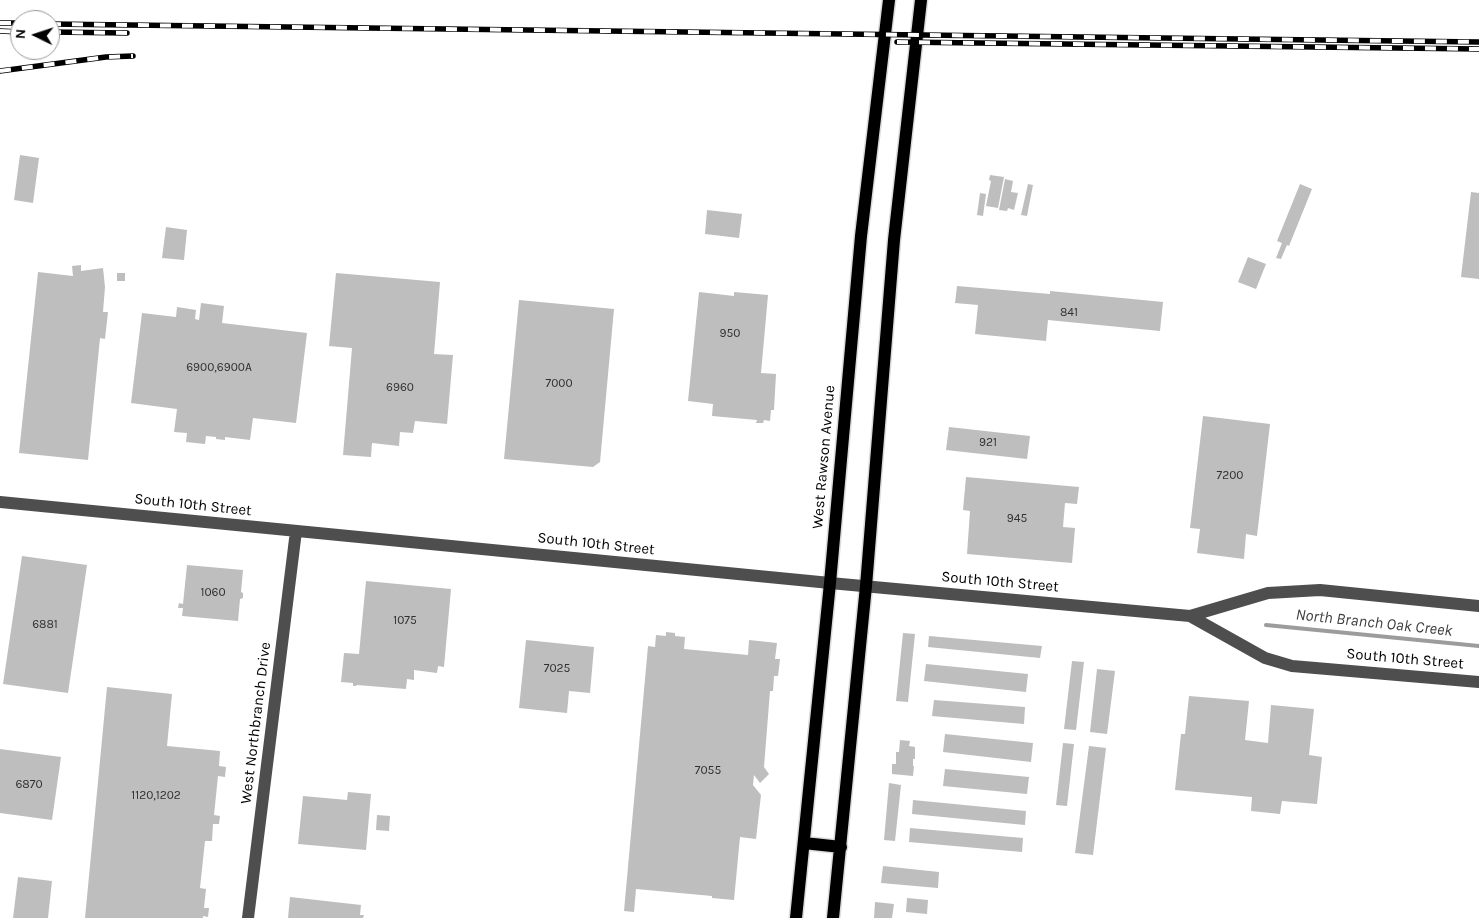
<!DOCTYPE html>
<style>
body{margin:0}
#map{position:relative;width:1479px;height:918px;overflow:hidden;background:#fff;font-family:Karla,sans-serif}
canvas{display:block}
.north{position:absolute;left:10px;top:10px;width:50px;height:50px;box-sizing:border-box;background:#fff;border:1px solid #999;border-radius:50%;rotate:274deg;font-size:14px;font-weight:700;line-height:20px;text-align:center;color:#000}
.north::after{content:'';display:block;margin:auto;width:18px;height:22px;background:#000;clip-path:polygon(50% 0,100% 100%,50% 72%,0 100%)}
</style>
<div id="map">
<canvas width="1479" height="918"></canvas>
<div class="north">N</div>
</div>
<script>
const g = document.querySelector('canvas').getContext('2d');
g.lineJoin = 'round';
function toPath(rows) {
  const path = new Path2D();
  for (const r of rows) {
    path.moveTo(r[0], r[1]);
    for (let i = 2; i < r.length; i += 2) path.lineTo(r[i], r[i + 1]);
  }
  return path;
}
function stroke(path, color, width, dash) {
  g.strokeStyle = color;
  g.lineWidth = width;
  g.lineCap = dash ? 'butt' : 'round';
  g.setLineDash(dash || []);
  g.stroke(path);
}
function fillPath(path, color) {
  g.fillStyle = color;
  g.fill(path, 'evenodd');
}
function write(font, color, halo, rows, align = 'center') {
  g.font = font + ' Karla,sans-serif';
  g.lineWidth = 4;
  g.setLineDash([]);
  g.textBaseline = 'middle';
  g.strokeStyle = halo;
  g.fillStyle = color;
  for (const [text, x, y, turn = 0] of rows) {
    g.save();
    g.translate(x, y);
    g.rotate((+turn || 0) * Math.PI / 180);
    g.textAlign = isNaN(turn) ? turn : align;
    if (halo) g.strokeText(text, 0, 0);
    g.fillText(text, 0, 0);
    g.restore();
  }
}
stroke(toPath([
 [1266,625,1479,646]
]), '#9c9c9c', 4);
fillPath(toPath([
 [20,155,39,158,33,203,14,200],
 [990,175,1004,177,998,208,986,206,991,181,989,180],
 [1005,179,1013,181,1011,192,1018,193,1014,210,1008,208,1007,211,999,210],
 [1028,184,1033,185,1027,216,1021,215],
 [1300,184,1312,189,1289,246,1287,245,1281,259,1276,258,1282,243,1277,241],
 [1471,192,1479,193,1479,279,1461,277],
 [980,193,986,194,983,216,977,215],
 [707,210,742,214,739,238,705,234],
 [166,227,187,230,184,260,162,258],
 [1248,257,1266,264,1256,289,1238,282],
 [81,265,81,271,103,268,105,287,103,312,108,312,105,339,100,338,88,460,19,453,38,272,73,276,72,266],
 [117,273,125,273,125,281,117,281],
 [336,273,440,282,434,354,453,355,447,424,415,421,413,433,400,432,399,446,372,443,371,457,343,455,352,348,329,346],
 [957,286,1050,294,1050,291,1163,302,1160,331,1048,320,1046,341,975,334,978,305,955,303],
 [699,292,734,296,734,292,768,295,761,373,776,374,774,410,771,410,770,421,764,420,763,423,756,423,757,420,712,416,713,404,688,401],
 [519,300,614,309,600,462,593,467,504,459],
 [201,303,224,306,222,323,307,333,296,423,253,418,250,440,225,437,225,440,216,439,216,437,206,436,205,444,186,442,187,433,174,432,177,409,131,403,142,313,176,317,177,307,196,310,195,319,199,320],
 [1203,416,1270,424,1257,536,1246,534,1244,559,1197,553,1200,529,1190,528],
 [949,427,1030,436,1027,459,946,450],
 [966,477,1079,487,1077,504,1065,503,1063,527,1075,528,1072,563,967,554,970,511,963,510],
 [22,556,87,565,68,693,3,684],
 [187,565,243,570,241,592,243,593,243,598,240,599,238,621,182,616,183,608,178,608,179,603,183,604],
 [366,581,451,589,444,667,438,666,437,673,414,670,414,680,407,679,406,689,357,685,356,686,353,686,353,683,341,682,344,653,359,654],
 [666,632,675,633,675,636,685,637,684,649,748,655,749,640,777,643,775,659,780,659,778,676,774,676,773,691,770,691,764,767,769,774,760,783,754,775,753,785,761,795,756,839,740,837,734,900,712,898,712,896,636,889,634,912,624,911,648,646,655,647,656,635,666,636],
 [903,633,915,634,908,702,896,701],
 [929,636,1042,646,1040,658,928,647],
 [526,640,594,647,590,693,569,691,567,713,519,708],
 [1072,661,1084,662,1076,730,1064,729],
 [926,664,1028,674,1026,692,924,681],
 [1097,669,1115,671,1107,734,1090,732],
 [107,687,172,694,167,746,220,751,219,766,226,767,225,777,218,776,214,815,220,816,219,824,213,824,212,841,205,841,200,888,206,889,204,908,209,908,208,917,203,916,203,918,85,918],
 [1189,696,1249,701,1245,740,1268,743,1271,705,1314,709,1309,755,1322,757,1317,804,1282,801,1280,814,1251,811,1252,797,1175,790,1181,734,1185,734],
 [934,700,1025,707,1024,724,932,716],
 [945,734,1033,743,1031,762,943,752],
 [900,740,910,741,909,746,915,747,915,759,913,759,913,766,914,766,913,776,892,774,892,764,896,764,896,752,899,752],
 [1063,743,1074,744,1067,806,1056,805],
 [1089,746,1106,748,1093,855,1075,853],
 [0,749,61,757,52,820,0,813],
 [945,769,1029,777,1027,794,943,786],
 [889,783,901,785,895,841,884,840],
 [348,792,371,794,366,850,298,844,303,796,347,800],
 [913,800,1026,811,1025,825,912,814],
 [377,815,390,816,389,831,376,830],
 [910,828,1023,838,1022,852,909,842],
 [883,866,939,872,938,888,881,883],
 [18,877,52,881,48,918,13,918],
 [290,897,361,905,360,915,364,915,363,918,288,918],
 [907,898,928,900,927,914,906,912],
 [875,902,894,904,892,918,874,918]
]), '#bebebe');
const major = toPath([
 [804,843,841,847],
 [796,918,830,583,861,236,889,0],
 [833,918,866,586,894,240,921,0]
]);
stroke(major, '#dbdbdb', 15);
stroke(toPath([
 [0,502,830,583,1190,616,1268,593,1320,590,1479,606],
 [1190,616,1265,658,1292,666,1479,682],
 [248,918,296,531]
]), '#4e4e4e', 12);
stroke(major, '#000', 12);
const rail = toPath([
 [0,23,20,23],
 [50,24,1479,42],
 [0,31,20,32],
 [50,32,127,33],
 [897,42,1479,49],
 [0,71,106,57,133,56]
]);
stroke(rail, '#000', 5.5);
stroke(rail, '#fff', 4, [11]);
write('12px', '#303030', null, [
 ["841",1069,313],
 ["950",730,334],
 ["6900,6900A",219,368],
 ["7000",559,384],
 ["6960",400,388],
 ["921",988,443],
 ["7200",1230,476],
 ["945",1017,519],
 ["1060",213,593],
 ["1075",405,621],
 ["6881",45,625],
 ["7025",557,669],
 ["7055",708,771],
 ["6870",29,785],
 ["1120,1202",156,796]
]);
write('15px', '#000', '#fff', [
 ["West Rawson Avenue",824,457,-85],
 ["South 10th Street",193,505,6],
 ["South 10th Street",596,544,6],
 ["South 10th Street",1000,582,5],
 ["South 10th Street",1405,659,5],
 ["West Northbranch Drive",256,723,-83]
]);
write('italic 16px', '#3d3d3d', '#fff', [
 ["North Branch Oak Creek",1374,623,6]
]);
</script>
